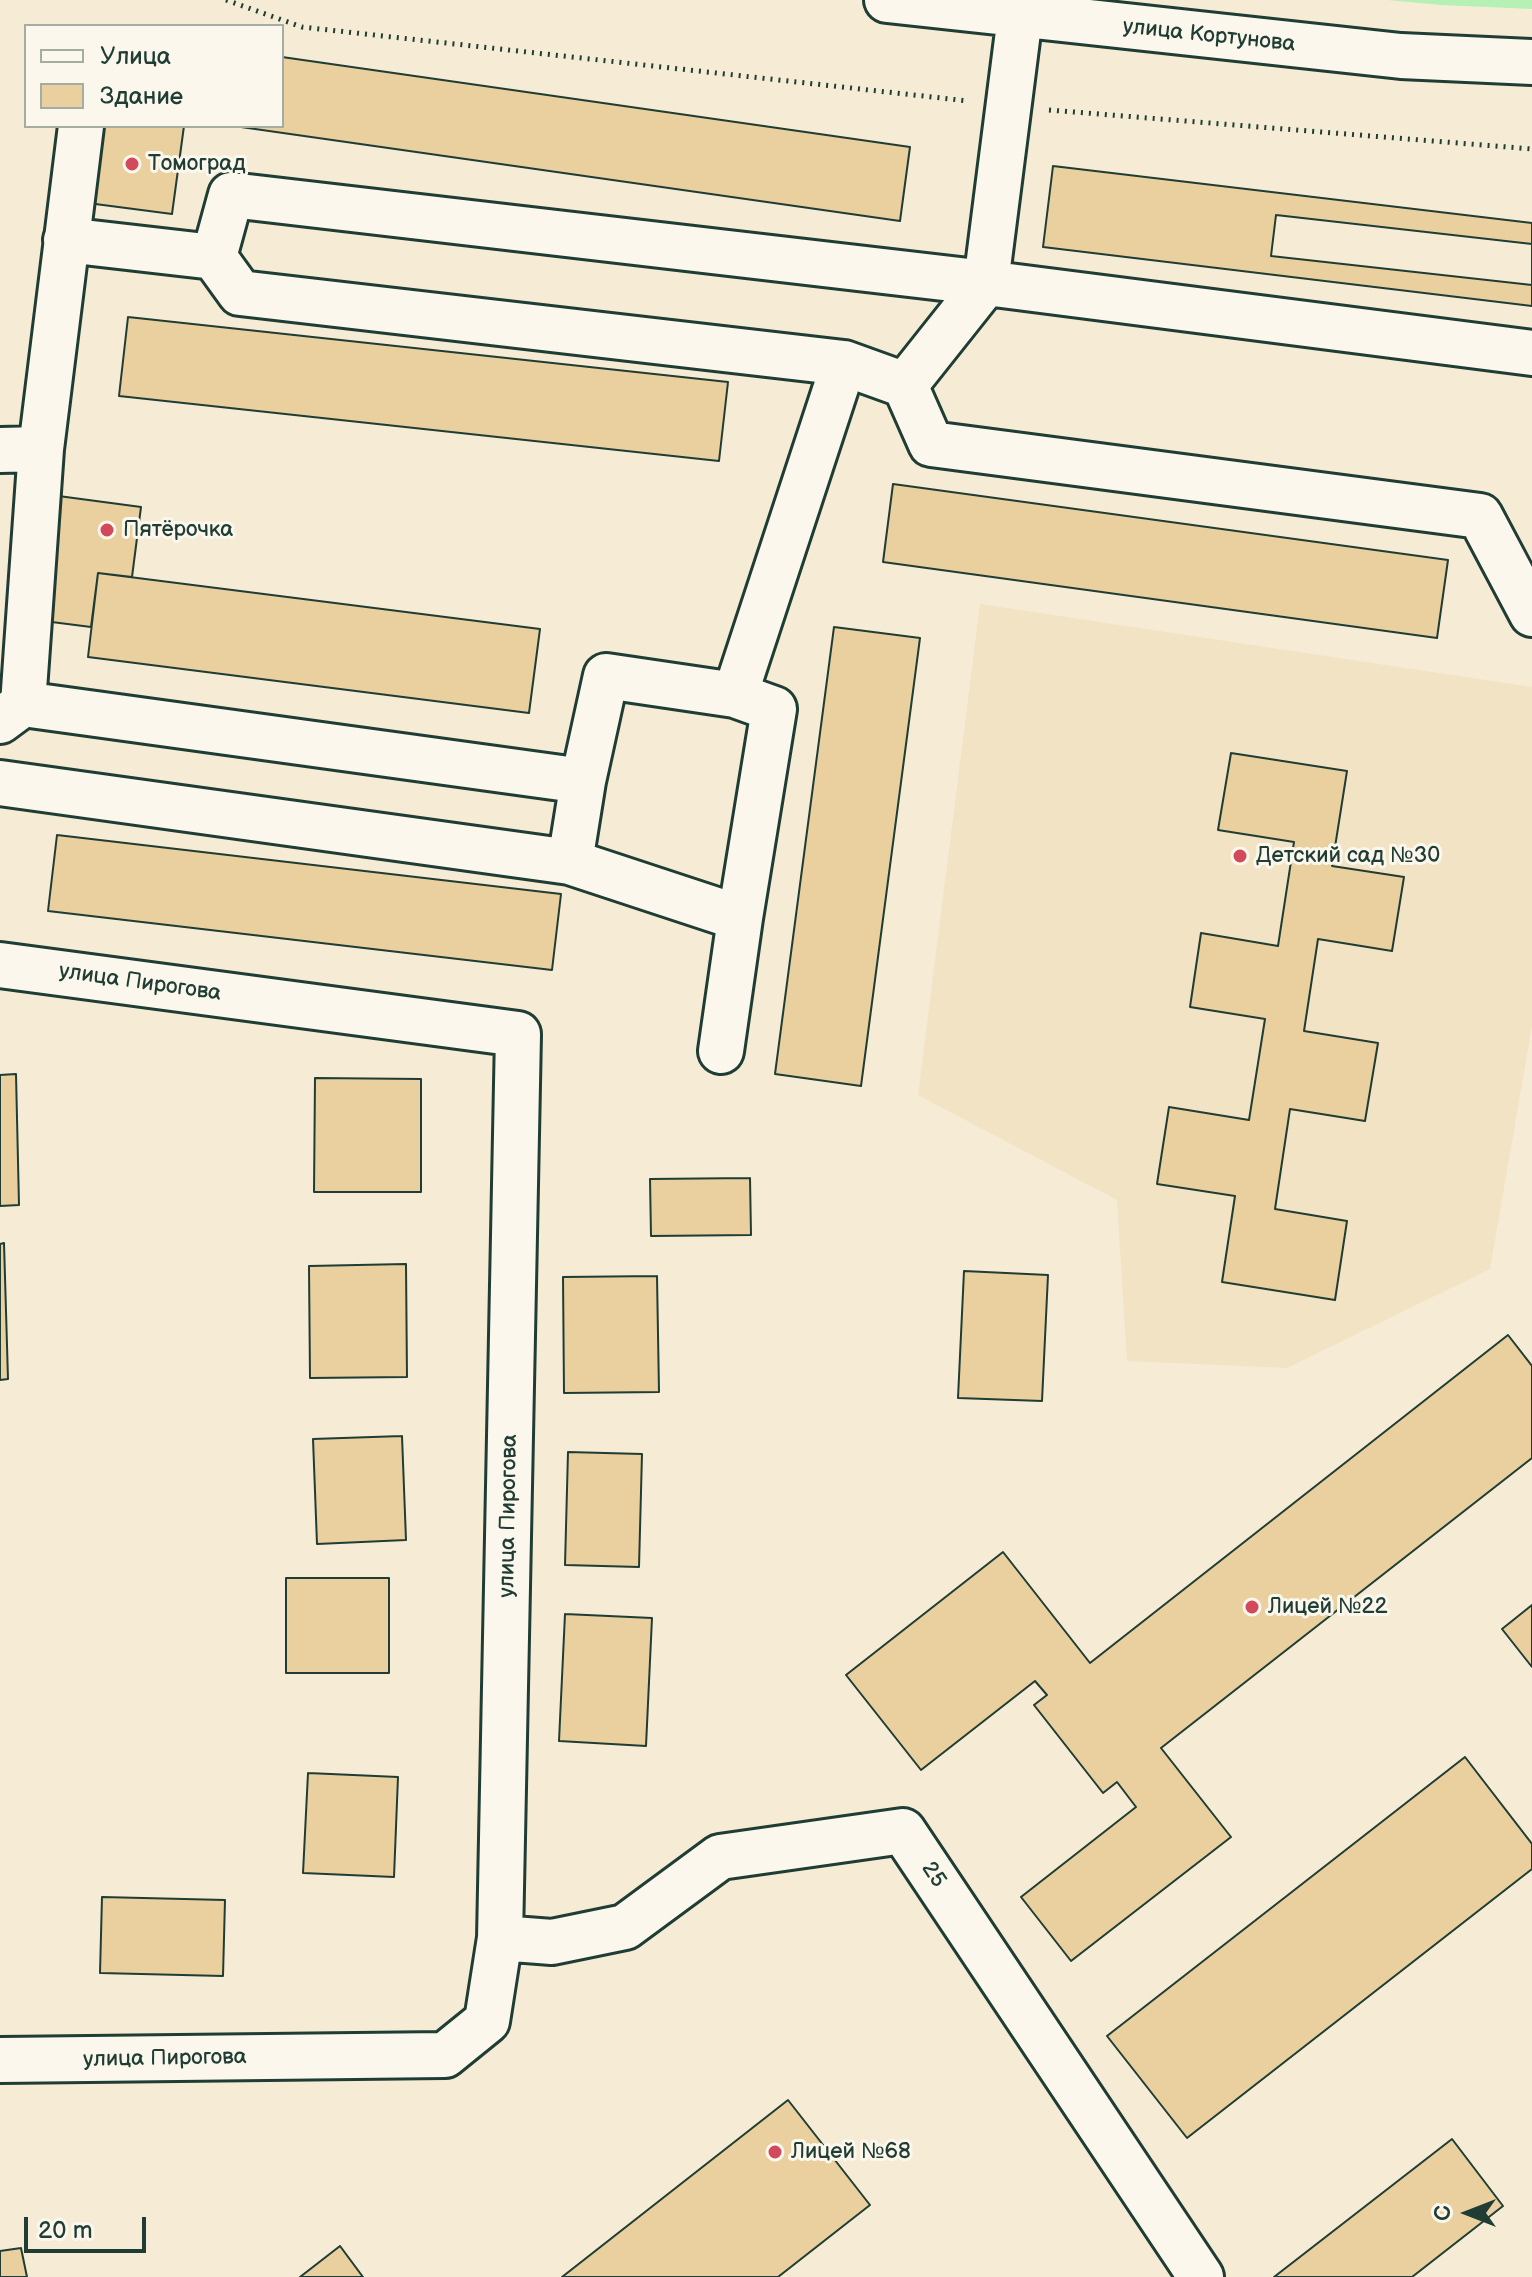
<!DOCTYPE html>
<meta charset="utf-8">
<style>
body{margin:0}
#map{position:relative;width:1532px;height:2277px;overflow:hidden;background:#f6ebd5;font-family:"Balsamiq Sans",sans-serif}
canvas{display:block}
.legend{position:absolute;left:24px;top:24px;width:260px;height:104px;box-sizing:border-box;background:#fbf7ec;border:2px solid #a3ada2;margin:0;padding:10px 14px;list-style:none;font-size:24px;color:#1f3d34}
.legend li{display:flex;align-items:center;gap:16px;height:40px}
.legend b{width:40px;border:2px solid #a3ada2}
.north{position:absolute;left:1428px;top:2173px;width:80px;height:80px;-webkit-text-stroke:6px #fbf7ec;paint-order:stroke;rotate:270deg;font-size:22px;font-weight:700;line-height:32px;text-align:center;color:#1f3d34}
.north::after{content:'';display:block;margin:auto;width:28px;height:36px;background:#1f3d34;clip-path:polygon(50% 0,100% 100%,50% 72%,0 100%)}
.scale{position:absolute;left:24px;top:2217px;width:122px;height:36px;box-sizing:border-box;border:4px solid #1f3d34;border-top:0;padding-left:10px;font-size:24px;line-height:28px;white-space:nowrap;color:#1f3d34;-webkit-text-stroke:6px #fbf7ec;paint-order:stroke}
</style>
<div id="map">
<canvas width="1532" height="2277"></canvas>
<ul class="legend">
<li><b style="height:10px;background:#fbf7ec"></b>Улица</li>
<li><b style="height:22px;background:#eacf9f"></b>Здание</li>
</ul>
<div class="north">С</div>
<div class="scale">20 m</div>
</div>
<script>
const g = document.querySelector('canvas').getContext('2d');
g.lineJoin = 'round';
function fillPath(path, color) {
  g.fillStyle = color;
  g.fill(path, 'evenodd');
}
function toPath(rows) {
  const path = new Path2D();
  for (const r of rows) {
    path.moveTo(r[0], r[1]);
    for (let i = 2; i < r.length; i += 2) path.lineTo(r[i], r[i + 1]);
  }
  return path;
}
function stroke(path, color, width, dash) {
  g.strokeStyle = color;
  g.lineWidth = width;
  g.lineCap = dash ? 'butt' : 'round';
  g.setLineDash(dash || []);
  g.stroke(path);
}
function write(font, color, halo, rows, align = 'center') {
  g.font = font + ' "Balsamiq Sans",sans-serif';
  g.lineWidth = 6;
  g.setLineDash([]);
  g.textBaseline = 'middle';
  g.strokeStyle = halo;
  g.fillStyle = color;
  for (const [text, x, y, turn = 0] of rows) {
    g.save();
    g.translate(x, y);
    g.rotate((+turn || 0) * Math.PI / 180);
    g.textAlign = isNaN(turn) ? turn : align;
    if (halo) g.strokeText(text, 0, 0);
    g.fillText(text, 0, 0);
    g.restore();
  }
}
fillPath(toPath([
 [980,604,1532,687,1532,1026,1490,1269,1287,1368,1127,1361,1117,1200,918,1095]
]), '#f2e3c5');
fillPath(toPath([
 [1388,0,1532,0,1532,9,1441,5]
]), '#b5f0b4');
const building = toPath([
 [282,57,910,147,900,221,234,126,282,126,282,57],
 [91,126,184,126,172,214,80,202,91,126],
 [1053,166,1532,223,1532,306,1043,247,1053,166],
 [1276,215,1532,244,1532,285,1271,256,1276,215],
 [128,317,728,382,719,461,119,396,128,317],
 [893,484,1448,560,1437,638,883,562,893,484],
 [51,495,141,507,132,577,98,573,91,627,36,620,51,495],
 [98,573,540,629,529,713,88,657,98,573],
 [834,627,920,638,861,1086,775,1074,834,627],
 [1231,753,1347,771,1332,866,1404,877,1392,951,1318,939,1304,1031,1378,1043,1365,1121,1290,1109,1275,1209,1347,1221,1335,1300,1222,1282,1235,1196,1157,1184,1169,1107,1249,1120,1265,1019,1190,1007,1201,933,1278,946,1294,842,1218,830,1231,753],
 [57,835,561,894,552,970,48,911,57,835],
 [16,1074,19,1205,0,1206,0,1075,16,1074],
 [315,1078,421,1079,421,1192,314,1192,315,1078],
 [750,1178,751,1235,651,1236,650,1179,750,1178],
 [4,1243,8,1379,0,1380,0,1244,4,1243],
 [406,1264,407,1377,310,1378,309,1266,406,1264],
 [964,1271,1048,1275,1042,1401,958,1398,964,1271],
 [657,1276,659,1392,564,1393,563,1277,657,1276],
 [1508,1335,1532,1366,1532,1458,1161,1748,1231,1837,1071,1961,1021,1897,1136,1807,1117,1782,1103,1793,1034,1705,1047,1695,1035,1681,921,1770,846,1675,1003,1552,1090,1663,1508,1335],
 [402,1436,406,1540,317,1544,313,1439,402,1436],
 [568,1452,642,1454,639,1567,565,1565,568,1452],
 [286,1578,389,1578,389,1673,286,1673,286,1578],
 [1532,1605,1532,1667,1502,1629,1532,1605],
 [565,1614,652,1618,646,1746,559,1741,565,1614],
 [1465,1757,1532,1844,1532,1869,1187,2138,1107,2036,1465,1757],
 [308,1773,398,1777,394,1877,303,1873,308,1773],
 [102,1897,225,1900,223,1976,100,1973,102,1897],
 [788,2100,870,2205,778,2277,562,2277,788,2100],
 [1452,2139,1503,2206,1412,2277,1274,2277,1452,2139],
 [340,2246,363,2277,300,2277,340,2246],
 [21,2248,27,2277,0,2277,0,2251,21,2248]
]);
fillPath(building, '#eacf9f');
stroke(building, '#1f3d34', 2);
const minor = toPath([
 [887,0,1401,56,1532,62],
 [66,240,214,257,231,195,986,283,1532,353],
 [214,257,240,293,844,363,905,385,986,283,1020,16],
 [905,385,931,444,1480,516,1532,614],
 [0,450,41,449,81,126],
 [23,704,41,449],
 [0,721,23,704,583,781],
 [0,783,570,862,740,918,774,709,735,695],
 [570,862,583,781,606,676,735,695,844,363],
 [0,965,518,1034,500,1938,487,2021,445,2055,0,2060],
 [721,1051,740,918],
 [500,1938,552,1942,625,1927,720,1857,903,1831,1201,2277]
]);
stroke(minor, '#1f3d34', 50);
stroke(toPath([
 [226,0,302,27,968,101],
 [1049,110,1532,149]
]), '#1f3d34', 5, [2, 6]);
stroke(minor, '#fbf7ec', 44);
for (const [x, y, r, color] of [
 [132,164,8,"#d1495b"],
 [107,530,8,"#d1495b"],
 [1240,856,8,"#d1495b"],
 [1252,1607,8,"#d1495b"],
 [775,2152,8,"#d1495b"]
]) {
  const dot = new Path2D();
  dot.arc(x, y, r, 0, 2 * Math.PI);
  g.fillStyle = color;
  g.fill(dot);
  stroke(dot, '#fbf7ec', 3);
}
write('22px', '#1f3d34', '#fbf7ec', [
 ["улица Кортунова",1209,36,6],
 ["улица Пирогова",140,983,8],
 ["улица Пирогова",509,1516,-89],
 ["25",933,1875,56],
 ["улица Пирогова",165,2059,-1]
]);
write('22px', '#1f3d34', '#fbf7ec', [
 ["Томоград",148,164],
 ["Пятёрочка",123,530],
 ["Детский сад №30",1256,856],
 ["Лицей №22",1268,1607],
 ["Лицей №68",791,2152]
], 'left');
</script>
